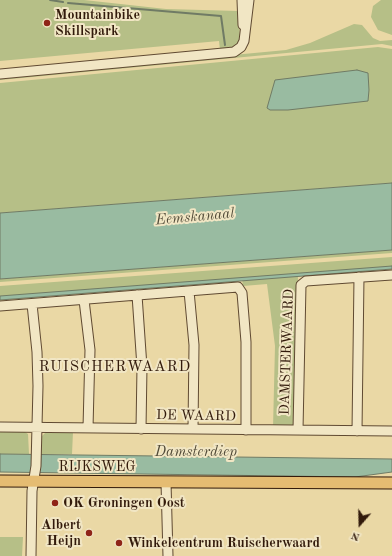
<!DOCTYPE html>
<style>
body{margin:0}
#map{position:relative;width:392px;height:556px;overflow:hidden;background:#ead8a5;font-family:"Old Standard TT",serif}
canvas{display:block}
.north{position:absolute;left:340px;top:504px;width:40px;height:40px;-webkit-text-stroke:3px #f1e6c4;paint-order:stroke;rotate:200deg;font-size:11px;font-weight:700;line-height:16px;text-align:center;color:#321a0b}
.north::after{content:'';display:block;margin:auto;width:14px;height:18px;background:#321a0b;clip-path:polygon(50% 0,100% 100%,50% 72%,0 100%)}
</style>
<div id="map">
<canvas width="392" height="556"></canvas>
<div class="north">N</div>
</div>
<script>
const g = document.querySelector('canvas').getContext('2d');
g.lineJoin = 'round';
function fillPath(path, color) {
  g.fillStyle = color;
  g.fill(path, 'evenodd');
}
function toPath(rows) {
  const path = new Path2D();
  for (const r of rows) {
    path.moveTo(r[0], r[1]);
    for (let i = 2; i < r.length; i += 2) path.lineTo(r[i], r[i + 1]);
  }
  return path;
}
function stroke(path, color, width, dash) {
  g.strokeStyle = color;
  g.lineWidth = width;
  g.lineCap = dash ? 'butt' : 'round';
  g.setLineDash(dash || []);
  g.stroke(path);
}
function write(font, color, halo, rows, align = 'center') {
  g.font = font + ' "Old Standard TT",serif';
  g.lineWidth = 4;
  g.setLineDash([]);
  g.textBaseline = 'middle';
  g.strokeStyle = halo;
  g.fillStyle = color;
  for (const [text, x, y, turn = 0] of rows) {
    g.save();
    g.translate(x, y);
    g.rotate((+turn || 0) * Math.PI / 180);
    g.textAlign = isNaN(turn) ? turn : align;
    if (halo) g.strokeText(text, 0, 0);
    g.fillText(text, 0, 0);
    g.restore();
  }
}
fillPath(toPath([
 [0,0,84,0,166,9,239,11,240,40,236,46,231,49,220,50,219,41,0,61],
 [381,0,392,0,392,35,378,30,371,17,373,6],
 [354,24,362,25,373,38,380,41,392,40,392,46,382,44,0,80,0,77,286,50,310,43],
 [378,47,392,49,392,183,0,213,0,83],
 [392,250,392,253,0,282,0,279],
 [392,257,392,268,298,274,296,428,273,428,275,346,267,284,243,286,242,279,0,297,0,286],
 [0,432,25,432,28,434,29,454,0,454],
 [46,432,73,432,72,454,41,454,41,437],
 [0,537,23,537,22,556,0,556]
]), '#b6bf87');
const water = toPath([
 [357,70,368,73,369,90,368,101,288,110,270,110,267,108,275,80,357,70],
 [392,183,392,250,0,279,0,213,392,183],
 [392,266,392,269,0,300,0,296,392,266],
 [0,454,392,459,392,472,355,477,0,472,0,454]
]);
fillPath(water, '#99bba1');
stroke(water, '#707b65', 1);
stroke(toPath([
 [50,0,63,2],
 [68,3,221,16,225,45]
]), '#707b65', 2);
const minor = toPath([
 [242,0,243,25],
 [0,74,234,52,241,47,244,41,249,0],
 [189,291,194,345,193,429],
 [137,295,142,367,141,429],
 [84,300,90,350,88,428],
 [0,306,238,287,242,293,246,342,246,430],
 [0,427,392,431],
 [298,430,301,285,306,281,392,275],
 [357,431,359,277],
 [166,482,168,556],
 [31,556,32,491,36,466,38,386,37,352,32,304]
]);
const major = toPath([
 [0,481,392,483]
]);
stroke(minor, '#604a32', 11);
stroke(major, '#321a0b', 13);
stroke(minor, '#f1e6c4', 9);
stroke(major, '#e5bc72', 11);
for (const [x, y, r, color] of [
 [47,23,4,"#8f2418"],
 [55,503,4,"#8f2418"],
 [89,533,4,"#8f2418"],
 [119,543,4,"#8f2418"]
]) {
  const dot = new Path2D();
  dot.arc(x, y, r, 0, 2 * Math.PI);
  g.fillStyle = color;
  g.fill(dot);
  stroke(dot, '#f1e6c4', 1.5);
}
write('bold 14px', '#321a0b', '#f1e6c4', [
 ["Mountainbike",55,15],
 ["Skillspark",55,31],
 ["OK Groningen Oost",63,503],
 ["Albert",81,525,"right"],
 ["Heijn",81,541,"right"],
 ["Winkelcentrum Ruischerwaard",127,543]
], 'left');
write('14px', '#321a0b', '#f1e6c4', [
 ["DAMSTERWAARD",287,352,-88],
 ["DE WAARD",196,416,1],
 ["RIJKSWEG",97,467]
]);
write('italic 15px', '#514a38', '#f1e6c4', [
 ["Eemskanaal",195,217,-5],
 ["Damsterdiep",196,452]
]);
g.letterSpacing = '1px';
write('15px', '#321a0b', '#f1e6c4', [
 ["RUISCHERWAARD",115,367]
]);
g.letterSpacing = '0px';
</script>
